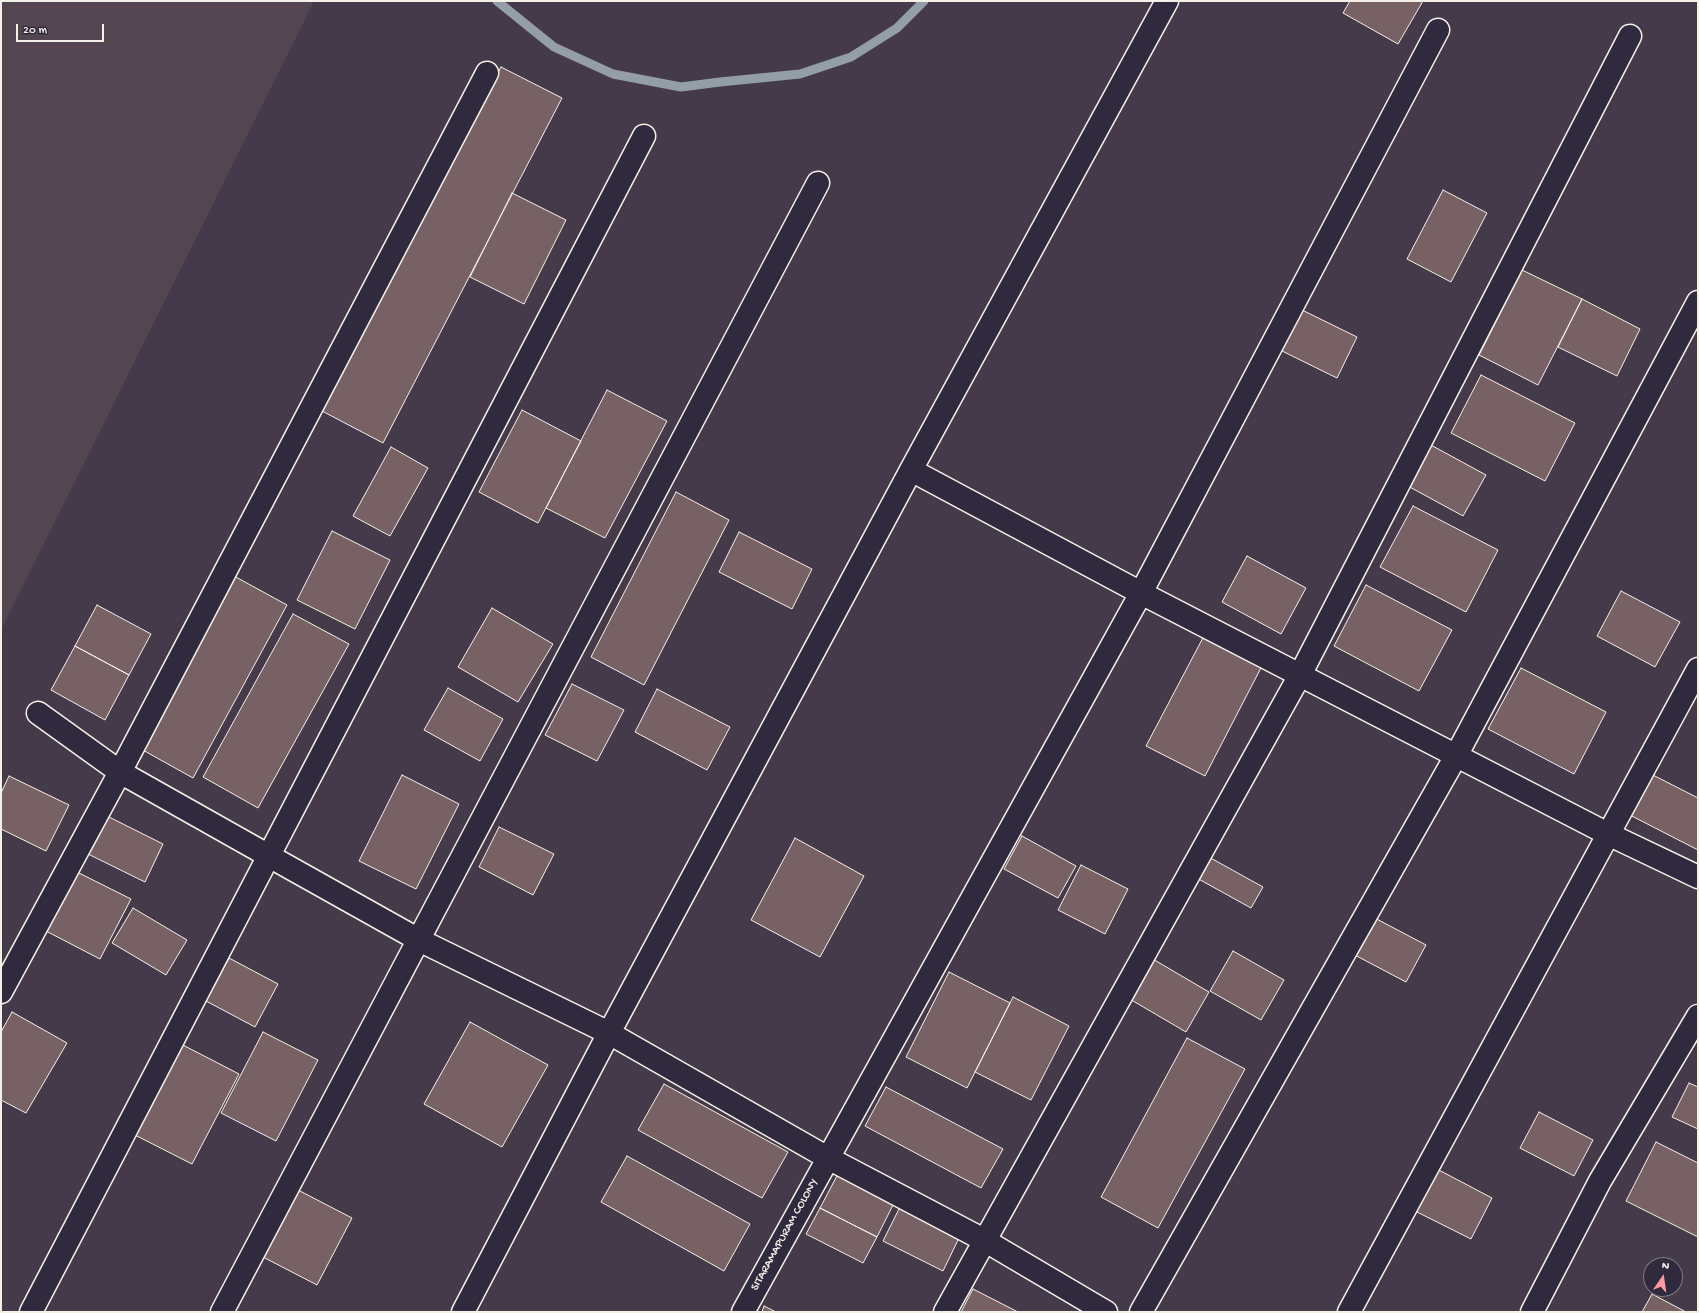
<!DOCTYPE html>
<style>
body{margin:0}
#map{position:relative;width:1699px;height:1313px;overflow:hidden;background:#453a49;font-family:"Gochi Hand",sans-serif}
canvas{display:block}
.frame{position:absolute;inset:0;border:2px solid #f4f1e8;pointer-events:none}
.north{position:absolute;left:1643px;top:1257px;width:40px;height:40px;box-sizing:border-box;background:#2f2a3d;border:1px solid #7e7a81;border-radius:50%;rotate:13deg;font-size:11px;font-weight:700;line-height:16px;text-align:center;color:#f4f1e8}
.north::after{content:'';display:block;margin:auto;width:14px;height:18px;background:#ff9aa2;clip-path:polygon(50% 0,100% 100%,50% 72%,0 100%)}
.scale{position:absolute;left:16px;top:24px;width:88px;height:18px;box-sizing:border-box;border:2px solid #f4f1e8;border-top:0;padding-left:5px;font-size:12px;line-height:14px;white-space:nowrap;color:#f4f1e8;-webkit-text-stroke:3px #2f2a3d;paint-order:stroke}
</style>
<div id="map">
<canvas width="1699" height="1313"></canvas>
<div class="frame"></div>
<div class="north">N</div>
<div class="scale">20 m</div>
</div>
<script>
const g = document.querySelector('canvas').getContext('2d');
g.lineJoin = 'round';
function fillPath(path, color) {
  g.fillStyle = color;
  g.fill(path, 'evenodd');
}
function toPath(rows) {
  const path = new Path2D();
  for (const r of rows) {
    path.moveTo(r[0], r[1]);
    for (let i = 2; i < r.length; i += 2) path.lineTo(r[i], r[i + 1]);
  }
  return path;
}
function stroke(path, color, width, dash) {
  g.strokeStyle = color;
  g.lineWidth = width;
  g.lineCap = dash ? 'butt' : 'round';
  g.setLineDash(dash || []);
  g.stroke(path);
}
function write(font, color, halo, rows, align = 'center') {
  g.font = font + ' "Gochi Hand",sans-serif';
  g.lineWidth = 3.5;
  g.setLineDash([]);
  g.textBaseline = 'middle';
  g.strokeStyle = halo;
  g.fillStyle = color;
  for (const [text, x, y, turn = 0] of rows) {
    g.save();
    g.translate(x, y);
    g.rotate((+turn || 0) * Math.PI / 180);
    g.textAlign = isNaN(turn) ? turn : align;
    if (halo) g.strokeText(text, 0, 0);
    g.fillText(text, 0, 0);
    g.restore();
  }
}
fillPath(toPath([
 [1,1,314,1,1,630]
]), '#544651');
stroke(toPath([
 [497,1,554,47,613,74,681,87,720,82,800,74,851,57,897,28,924,1]
]), '#939ea8', 9);
const building = toPath([
 [1350,1,1423,1,1398,44,1343,13,1350,1],
 [501,67,562,98,383,443,322,411,501,67],
 [1443,190,1487,213,1451,282,1407,259,1443,190],
 [512,193,566,220,524,304,470,277,512,193],
 [1522,270,1582,299,1538,385,1479,355,1522,270],
 [1582,299,1640,329,1617,376,1558,347,1582,299],
 [1300,309,1357,337,1337,378,1280,350,1300,309],
 [1481,375,1575,423,1545,481,1451,433,1481,375],
 [607,390,667,421,605,538,546,508,607,390],
 [522,410,581,441,538,523,479,492,522,410],
 [1429,444,1486,475,1463,516,1406,485,1429,444],
 [391,447,428,468,390,536,353,516,391,447],
 [676,492,729,520,644,685,591,657,676,492],
 [1413,506,1498,550,1466,612,1380,567,1413,506],
 [332,531,390,560,355,629,297,600,332,531],
 [739,532,812,569,792,609,719,572,739,532],
 [1247,556,1306,588,1281,634,1222,602,1247,556],
 [234,576,287,605,193,778,141,749,234,576],
 [1366,585,1452,630,1419,691,1334,646,1366,585],
 [1621,591,1680,622,1655,667,1597,636,1621,591],
 [97,605,151,634,129,675,75,646,97,605],
 [492,608,553,644,518,702,458,667,492,608],
 [293,614,349,644,258,808,203,777,293,614],
 [1206,632,1264,662,1205,776,1146,746,1206,632],
 [75,646,129,675,105,720,51,690,75,646],
 [1521,668,1606,712,1574,774,1488,729,1521,668],
 [572,684,624,710,597,761,545,735,572,684],
 [448,688,503,719,480,761,424,730,448,688],
 [657,689,730,727,707,770,635,732,657,689],
 [1647,772,1698,798,1698,850,1626,813,1647,772],
 [402,775,459,804,416,889,359,861,402,775],
 [9,776,69,805,46,851,1,829,1,793,9,776],
 [107,816,163,844,145,882,88,854,107,816],
 [499,827,554,854,533,895,479,867,499,827],
 [1022,836,1076,866,1058,898,1004,869,1022,836],
 [795,838,864,876,820,957,751,920,795,838],
 [1207,856,1263,887,1251,908,1195,877,1207,856],
 [1081,865,1128,889,1105,934,1058,910,1081,865],
 [75,871,131,899,100,959,44,930,75,871],
 [133,908,187,940,166,975,112,943,133,908],
 [1371,916,1426,945,1406,982,1351,953,1371,916],
 [1233,951,1284,980,1261,1020,1210,991,1233,951],
 [229,958,278,984,255,1027,206,1001,229,958],
 [1151,958,1209,992,1186,1032,1128,998,1151,958],
 [949,972,1010,1003,967,1088,906,1057,949,972],
 [1013,997,1069,1026,1031,1100,975,1072,1013,997],
 [12,1012,67,1043,26,1113,1,1100,1,1032,12,1012],
 [470,1022,548,1065,502,1147,424,1104,470,1022],
 [263,1032,318,1060,276,1141,221,1113,263,1032],
 [1187,1038,1245,1069,1158,1228,1101,1197,1187,1038],
 [179,1043,239,1074,192,1164,133,1134,179,1043],
 [1689,1083,1698,1087,1698,1129,1672,1117,1689,1083],
 [664,1084,788,1152,762,1198,638,1130,664,1084],
 [886,1087,1003,1149,981,1188,865,1126,886,1087],
 [1539,1112,1593,1140,1574,1176,1520,1148,1539,1112],
 [1656,1142,1698,1163,1698,1237,1626,1201,1656,1142],
 [627,1156,750,1224,724,1271,601,1202,627,1156],
 [1435,1168,1492,1198,1471,1239,1413,1210,1435,1168],
 [839,1172,895,1201,877,1237,820,1208,839,1172],
 [298,1190,352,1218,317,1285,263,1257,298,1190],
 [900,1207,960,1236,943,1271,883,1241,900,1207],
 [820,1208,877,1237,863,1263,806,1234,820,1208],
 [973,1289,1018,1312,961,1312,973,1289],
 [1652,1294,1686,1312,1642,1312,1652,1294],
 [764,1306,776,1312,762,1312,764,1306]
]);
fillPath(building, '#776165');
stroke(building, '#f4f1e8', 1);
const minor = toPath([
 [911,470,1141,593,1608,834,1698,877],
 [38,713,120,772,269,856,419,940,609,1033,828,1158,984,1240,1106,1312],
 [1,992,120,772,487,73],
 [31,1312,644,136],
 [222,1312,818,183],
 [463,1312,609,1033,911,470,1167,1],
 [743,1312,1141,593,1438,30],
 [945,1312,1300,675,1630,36],
 [1141,1312,1456,756,1698,302],
 [1349,1312,1698,669],
 [1532,1312,1600,1181,1698,1016]
]);
stroke(minor, '#f4f1e8', 25);
stroke(minor, '#2f2a3d', 22);
write('12px', '#f4f1e8', '#2f2a3d', [
 ["SITARAMAPURAM COLONY",785,1235,-61]
]);
</script>
